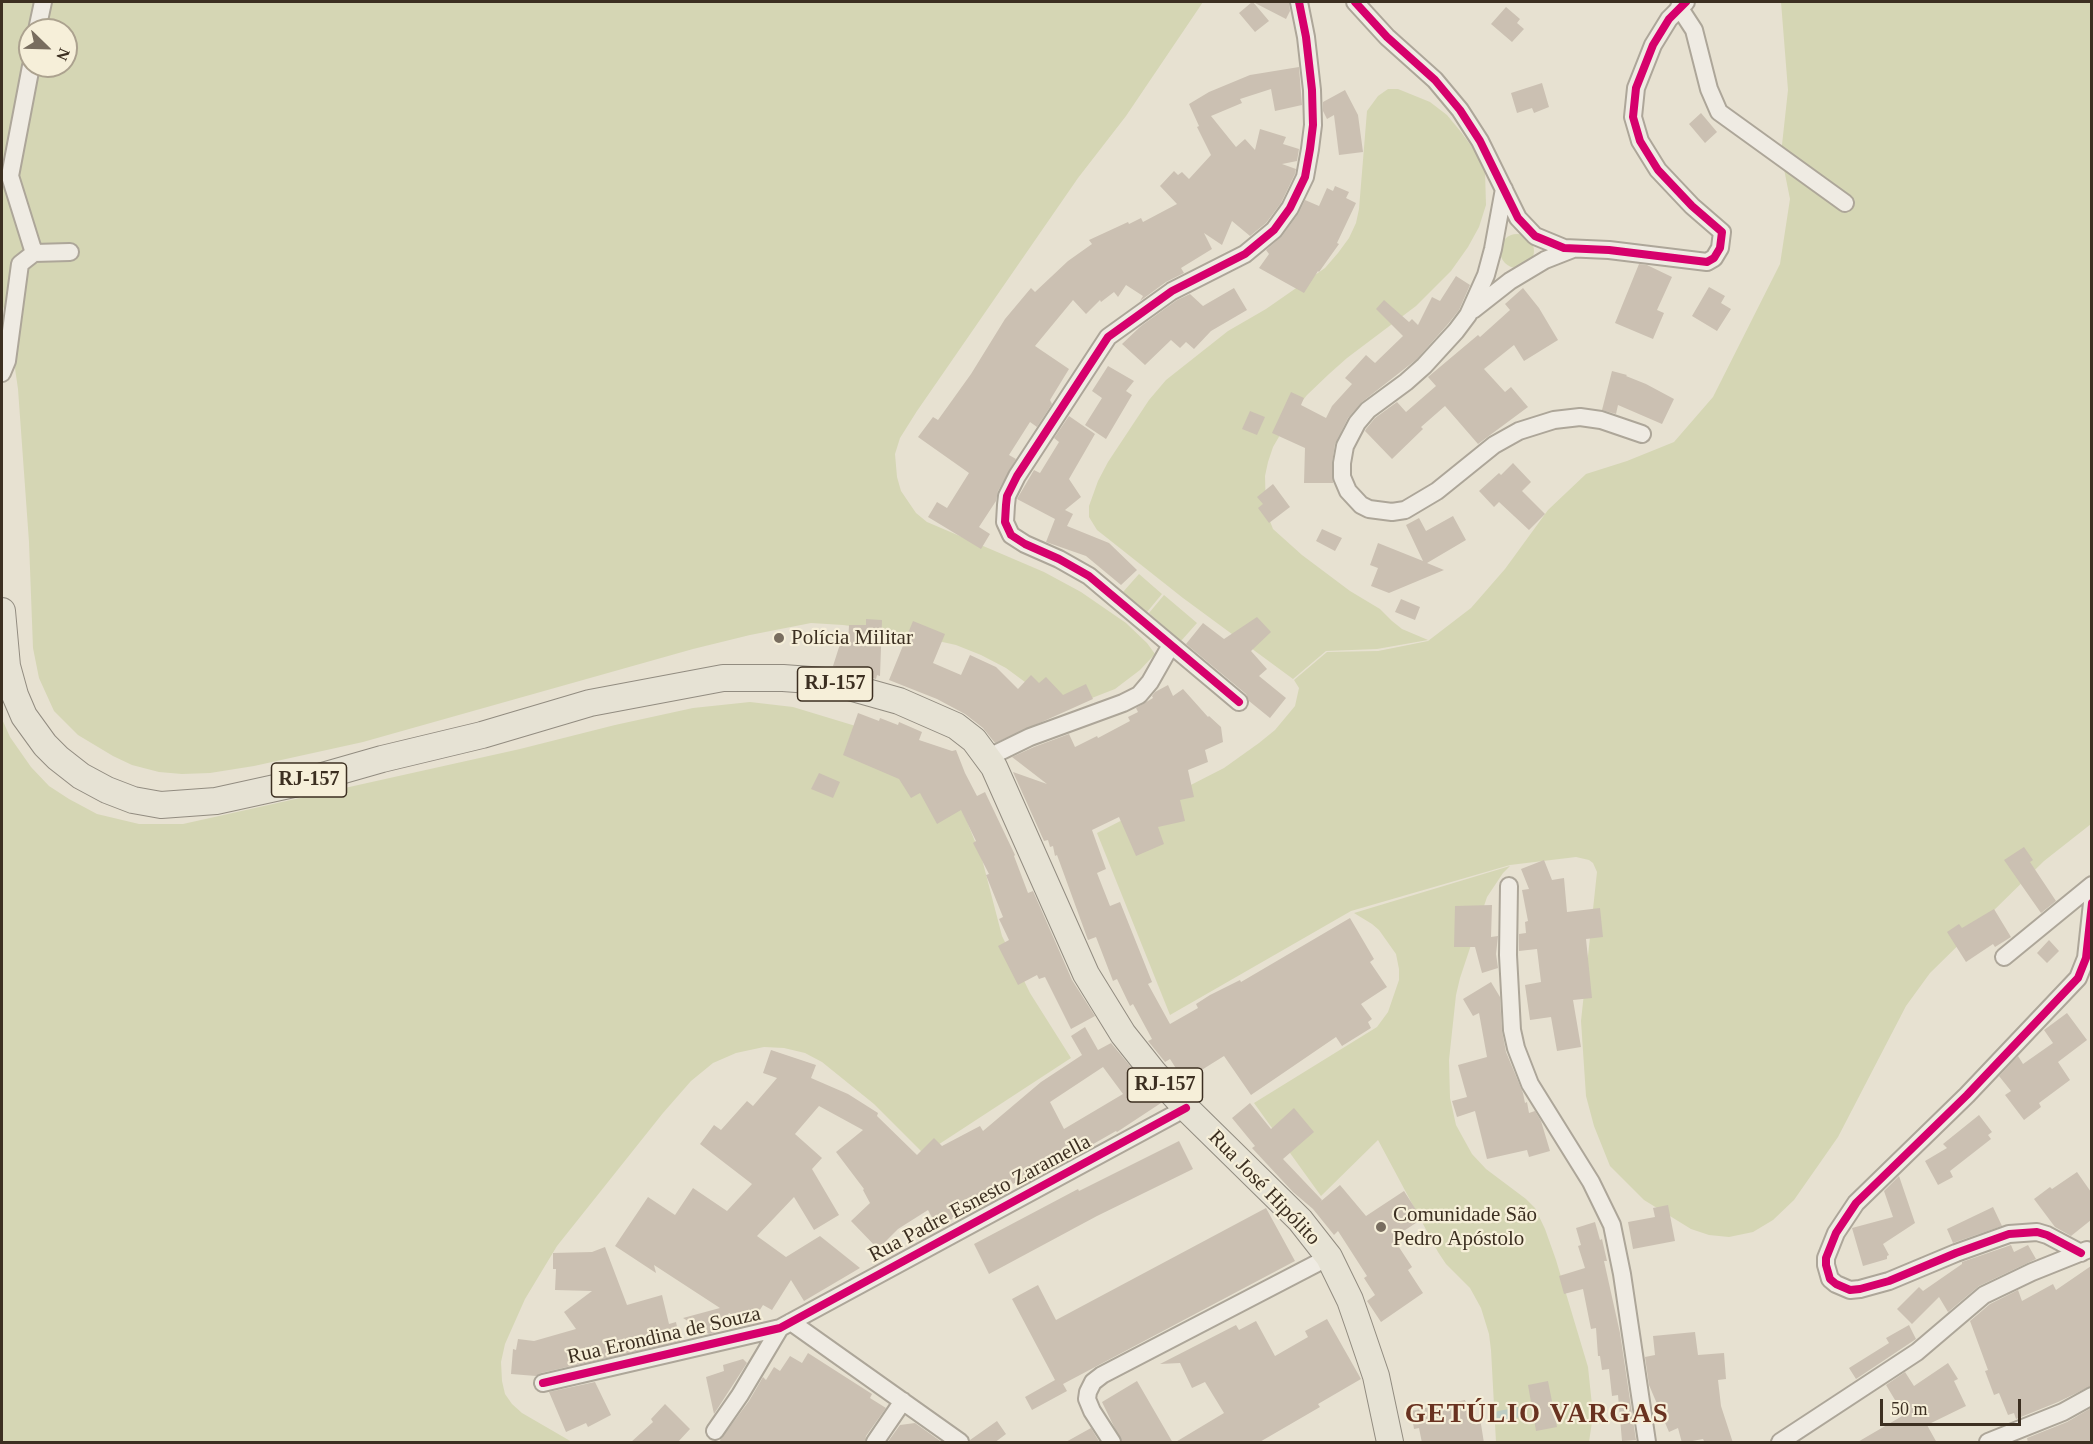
<!DOCTYPE html>
<meta charset="utf-8">
<style>
body{margin:0}
#map{position:relative;width:2093px;height:1444px;overflow:hidden;background:#e7e1d1;font-family:Georgia,serif}
canvas{display:block}
.frame{position:absolute;inset:0;border:3px solid #3c2f21;pointer-events:none}
.north{position:absolute;left:18px;top:18px;width:60px;height:60px;box-sizing:border-box;background:#f6efd9;border:2px solid #aca28f;border-radius:50%;rotate:113deg;font-size:16px;font-weight:700;line-height:24px;text-align:center;color:#3c2f21}
.north::after{content:'';display:block;margin:auto;width:21px;height:27px;background:#786d5f;clip-path:polygon(50% 0,100% 100%,50% 72%,0 100%)}
.scale{position:absolute;left:1880px;top:1399px;width:141px;height:27px;box-sizing:border-box;border:3px solid #3c2f21;border-top:0;padding-left:8px;font-size:18px;line-height:21px;white-space:nowrap;color:#3c2f21;-webkit-text-stroke:4px #f6efd9;paint-order:stroke}
</style>
<div id="map">
<canvas width="2093" height="1444"></canvas>
<div class="frame"></div>
<div class="north">N</div>
<div class="scale">50 m</div>
</div>
<script>
const g = document.querySelector('canvas').getContext('2d');
g.lineJoin = 'round';
function fillPath(path, color) {
  g.fillStyle = color;
  g.fill(path, 'evenodd');
}
function toPath(rows) {
  const path = new Path2D();
  for (const r of rows) {
    if (r.length === 3) {
      path.moveTo(r[0] + r[2], r[1]);
      path.arc(r[0], r[1], r[2], 0, 2 * Math.PI);
      continue;
    }
    path.moveTo(r[0], r[1]);
    for (let i = 2; i < r.length; i += 2) path.lineTo(r[i], r[i + 1]);
  }
  return path;
}
function stroke(path, color, width, dash) {
  g.strokeStyle = color;
  g.lineWidth = width;
  g.lineCap = dash ? 'butt' : 'round';
  g.setLineDash(dash || []);
  g.stroke(path);
}
function write(font, color, halo, rows, align = 'center') {
  g.font = font + ' Georgia,serif';
  g.lineWidth = 4.5;
  g.setLineDash([]);
  g.textBaseline = 'middle';
  g.strokeStyle = halo;
  g.fillStyle = color;
  for (const [text, x, y, turn = 0] of rows) {
    g.save();
    g.translate(x, y);
    g.rotate((+turn || 0) * Math.PI / 180);
    g.textAlign = isNaN(turn) ? turn : align;
    if (halo) g.strokeText(text, 0, 0);
    g.fillText(text, 0, 0);
    g.restore();
  }
}
fillPath(toPath([
 [2,2,1203,2,1126,116,1078,178,917,411,900,438,895,454,897,477,901,491,916,513,927,522,1044,572,1081,592,1126,623,1147,643,1155,654,1140,670,1115,689,1079,703,1029,685,1006,668,981,655,956,645,902,633,843,625,811,623,750,635,693,649,363,742,254,766,210,773,182,774,159,772,132,765,113,756,78,735,54,711,39,678,33,648,29,542,18,389,9,327,2,303],
 [30,30,66,30,66,66,30,66],
 [1781,2,2091,2,2091,824,2044,861,1930,973,1906,1006,1838,1137,1794,1200,1773,1220,1753,1232,1729,1237,1709,1235,1691,1229,1644,1200,1610,1166,1594,1126,1586,1096,1581,1021,1597,872,1593,863,1589,860,1576,857,1510,865,1351,911,1170,1015,1097,833,1224,768,1259,743,1275,730,1295,706,1299,688,1294,680,1327,652,1378,651,1428,641,1471,608,1505,569,1548,510,1586,474,1627,461,1674,442,1713,397,1780,264,1790,199,1781,154,1788,90],
 [1388,89,1398,89,1430,102,1447,115,1461,132,1475,151,1485,171,1486,205,1479,227,1468,247,1451,271,1416,306,1347,358,1329,374,1307,395,1294,411,1273,447,1268,462,1265,476,1266,511,1273,529,1302,555,1350,591,1380,609,1392,621,1402,629,1428,640,1377,649,1326,651,1293,679,1183,598,1097,530,1089,517,1089,506,1098,481,1108,462,1149,400,1166,380,1228,331,1266,309,1325,268,1338,253,1349,238,1356,223,1359,209,1367,111,1378,96],
 [1517,251,17],
 [1139,574,1162,594,1147,612,1123,592],
 [1164,595,1197,623,1181,641,1149,613],
 [750,702,793,707,882,734,962,809,982,859,1002,936,1030,993,1071,1058,924,1154,874,1104,822,1062,805,1053,784,1048,764,1047,736,1053,713,1063,691,1081,663,1113,557,1246,525,1299,505,1344,501,1362,502,1381,505,1394,512,1404,522,1413,572,1442,2,1442,2,719,10,737,31,767,49,786,69,799,97,814,139,824,183,824,520,749,615,725,693,708],
 [1510,866,1503,873,1487,897,1460,978,1456,995,1449,1060,1450,1098,1456,1125,1472,1154,1486,1169,1526,1199,1535,1208,1545,1229,1556,1260,1588,1367,1593,1415,1589,1442,1496,1442,1491,1350,1489,1334,1481,1308,1470,1288,1446,1264,1438,1252,1378,1140,1321,1196,1254,1103,1377,1027,1388,1012,1399,980,1399,969,1396,954,1379,930,1372,924,1354,913]
]), '#d5d6b4');
fillPath(toPath([
 [1518,1407,1520,1417,1496,1423,1494,1412]
]), '#bcccc3');
fillPath(toPath([
 [1252,2,1289,2,1290,11,1286,19,1253,2,1269,21,1255,32,1239,13],
 [1506,7,1520,19,1517,23,1524,29,1512,42,1491,24],
 [1299,67,1302,105,1275,111,1271,89,1240,99,1242,103,1211,116,1236,147,1245,139,1255,150,1260,129,1286,137,1283,144,1299,149,1297,161,1282,164,1296,169,1295,174,1281,203,1266,223,1250,236,1232,221,1222,245,1204,233,1212,249,1181,268,1184,273,1166,282,1140,301,1143,296,1126,285,1118,297,1114,292,1101,302,1100,300,1086,314,1073,300,1035,346,1069,369,1050,400,1052,404,1037,427,1030,422,1009,455,1016,459,998,491,996,501,979,527,990,534,981,549,928,517,937,502,947,508,969,473,918,437,933,417,938,420,971,374,1005,319,1031,288,1035,292,1068,261,1092,244,1089,240,1128,222,1129,224,1141,218,1143,222,1177,204,1160,186,1174,171,1178,175,1182,172,1189,179,1211,155,1197,127,1199,126,1189,104,1209,92,1250,75],
 [1542,83,1549,107,1534,113,1532,108,1517,113,1511,93],
 [1345,90,1358,115,1363,152,1339,155,1334,115,1327,119,1323,111,1323,102],
 [1701,113,1717,132,1705,143,1689,124],
 [1335,186,1349,192,1346,198,1356,203,1337,243,1339,244,1319,272,1318,271,1304,293,1259,268,1269,254,1266,250,1282,236,1298,214,1305,200,1319,206,1327,188,1333,191],
 [1639,264,1647,265,1672,277,1657,310,1664,313,1653,339,1615,323],
 [1456,276,1470,285,1459,310,1448,324,1417,359,1362,402,1348,418,1335,444,1332,463,1333,483,1304,483,1305,448,1272,433,1291,392,1304,398,1301,405,1326,418,1332,406,1352,384,1345,378,1366,355,1375,363,1403,336,1376,309,1384,300,1409,322,1412,319,1418,325,1432,297,1440,301],
 [1709,287,1725,296,1721,303,1731,309,1717,331,1692,316],
 [1234,288,1247,310,1211,331,1194,349,1186,342,1180,348,1171,340,1145,365,1122,344,1141,326,1177,300,1190,294,1203,306],
 [1523,288,1539,308,1558,340,1524,361,1514,345,1484,369,1505,392,1511,387,1528,407,1478,444,1445,406,1421,427,1423,429,1392,459,1365,431,1366,429,1375,418,1397,402,1406,412,1436,386,1428,377,1478,335,1480,337,1510,310,1505,304],
 [1108,366,1134,381,1126,391,1132,395,1106,439,1085,425,1102,398,1092,391],
 [1612,371,1627,375,1626,376,1646,384,1674,399,1662,424,1618,405,1616,414,1602,410],
 [1250,411,1265,417,1257,435,1242,429],
 [1069,416,1095,434,1069,479,1081,497,1065,510,1073,514,1067,526,1109,543,1137,570,1121,585,1086,556,1046,542,1055,519,1017,499,1034,470,1040,473,1059,442,1054,438],
 [1513,463,1531,482,1522,491,1545,514,1529,530,1499,502,1494,507,1479,491,1499,473,1501,475],
 [1273,484,1290,507,1269,523,1258,508,1263,504,1257,497],
 [1453,516,1466,540,1427,563,1444,570,1389,593,1371,586,1378,568,1370,565,1378,543,1423,561,1406,525,1419,518,1426,531],
 [1322,529,1342,538,1335,551,1316,541],
 [1401,599,1420,607,1415,620,1395,612],
 [1257,617,1271,632,1251,651,1267,669,1259,676,1286,698,1270,718,1249,701,1246,694,1186,644,1203,623,1224,639],
 [866,619,882,620,880,676,877,675,876,679,833,666,841,641,848,645,849,625,866,625],
 [913,621,945,634,933,663,961,675,970,655,996,667,1018,689,1031,675,1039,683,1046,677,1063,695,1086,684,1093,699,995,743,983,728,965,714,937,699,889,680],
 [1168,685,1173,696,1183,689,1208,717,1209,716,1221,727,1223,742,1205,750,1208,762,1188,770,1194,797,1180,800,1185,821,1158,827,1164,844,1136,856,1119,817,1092,830,1106,869,1097,873,1110,906,1120,902,1152,982,1148,984,1170,1024,1198,1008,1196,1004,1210,995,1240,980,1241,982,1350,918,1374,959,1370,962,1387,987,1361,1004,1372,1019,1368,1022,1371,1028,1342,1046,1336,1037,1251,1095,1224,1056,1184,1081,1170,1059,1165,1062,1148,1041,1152,1039,1133,1004,1130,1006,1117,979,1113,981,1096,937,1088,940,1057,855,1055,856,1053,846,1050,847,1048,840,1044,841,1013,772,1047,784,1012,757,1034,747,1069,734,1075,747,1097,736,1098,738,1130,721,1128,717,1138,712,1136,708,1153,698,1152,696,1155,692],
 [858,713,879,721,880,718,898,725,899,722,922,732,919,740,952,751,956,750,965,773,977,796,985,792,1015,855,1014,856,1028,893,1033,891,1072,980,1095,1016,1071,1029,1045,977,1039,979,1037,975,1018,985,998,946,1009,940,999,919,1003,917,986,875,989,874,973,843,976,841,961,810,937,824,920,793,911,798,899,779,843,755],
 [819,773,840,782,833,798,811,789],
 [2024,847,2033,860,2030,862,2056,901,2041,913,2004,860],
 [1544,860,1552,880,1564,878,1567,912,1600,908,1603,937,1586,939,1592,998,1573,1000,1581,1047,1557,1051,1551,1017,1530,1020,1525,985,1541,982,1537,949,1519,951,1519,934,1526,933,1525,922,1528,921,1522,890,1529,889,1521,869],
 [1492,905,1491,937,1498,936,1496,954,1498,968,1482,973,1475,947,1454,947,1455,906],
 [1994,909,2011,937,1995,947,1993,944,1966,962,1947,932,1959,924,1962,928],
 [2049,940,2059,951,2047,963,2037,953],
 [1491,982,1500,997,1502,1031,1506,1052,1523,1093,1525,1103,1527,1102,1529,1113,1535,1111,1541,1121,1550,1151,1529,1157,1527,1150,1487,1159,1475,1111,1457,1117,1452,1101,1467,1097,1458,1065,1487,1057,1479,1013,1473,1016,1463,999],
 [2067,1013,2087,1040,2058,1062,2070,1080,2039,1103,2041,1107,2024,1120,2005,1095,2011,1091,1999,1076,2018,1056,2023,1064,2053,1043,2044,1030],
 [1085,1027,1098,1050,1111,1043,1161,1103,1117,1132,1116,1131,1081,1151,1080,1149,1063,1159,1062,1157,1013,1184,1010,1179,975,1210,973,1208,937,1227,928,1210,898,1229,878,1249,851,1221,870,1203,863,1190,864,1189,836,1152,863,1130,819,1106,795,1134,822,1158,812,1169,839,1215,814,1230,794,1197,757,1236,786,1257,820,1236,860,1268,804,1301,791,1280,772,1310,763,1305,751,1324,747,1325,729,1313,717,1332,709,1334,683,1318,720,1308,654,1265,656,1273,615,1246,648,1197,675,1215,693,1188,727,1211,752,1184,700,1144,714,1125,721,1130,747,1101,753,1106,777,1078,763,1073,771,1050,816,1065,811,1078,848,1094,878,1113,877,1116,917,1155,934,1138,942,1146,980,1126,983,1131,1041,1082,1082,1055,1071,1036],
 [1103,1067,1123,1094,1064,1129,1050,1102],
 [1250,1103,1271,1129,1294,1108,1314,1132,1283,1159,1322,1200,1320,1202,1340,1185,1366,1216,1404,1191,1422,1219,1393,1238,1412,1267,1408,1270,1423,1293,1381,1322,1367,1301,1375,1295,1364,1278,1367,1276,1338,1231,1334,1235,1313,1209,1293,1192,1252,1148,1255,1146,1232,1118],
 [1979,1115,1992,1132,1988,1135,1991,1139,1950,1171,1953,1177,1938,1185,1925,1161,1947,1148,1943,1144],
 [1179,1141,1193,1169,1097,1216,989,1274,974,1244,1078,1189,1079,1191],
 [2077,1172,2091,1192,2091,1220,2071,1236,2055,1227,2034,1199,2050,1187,2052,1189],
 [1899,1176,1915,1223,1883,1244,1889,1255,1887,1256,1887,1259,1863,1266,1852,1228,1893,1217,1884,1191],
 [1668,1205,1675,1241,1633,1249,1628,1222,1655,1217,1653,1208],
 [1993,1207,2002,1226,1953,1243,1947,1229],
 [1266,1208,1295,1261,1063,1384,1067,1391,1032,1410,1025,1397,1055,1380,1012,1299,1038,1285,1056,1320],
 [1595,1222,1600,1240,1602,1239,1607,1261,1604,1261,1620,1333,1636,1440,1622,1441,1618,1395,1612,1396,1609,1369,1602,1370,1600,1356,1598,1356,1596,1328,1591,1329,1583,1289,1564,1294,1559,1276,1585,1268,1578,1246,1581,1245,1576,1228],
 [2011,1245,2014,1252,2028,1245,2036,1259,1979,1286,1948,1312,1939,1297,1912,1324,1897,1309,1919,1287,1923,1291,1962,1264,1962,1262],
 [605,1247,627,1305,662,1295,669,1324,676,1322,680,1341,541,1373,536,1376,511,1374,513,1349,516,1350,518,1339,534,1341,576,1329,564,1312,592,1291,555,1290,556,1269,553,1269,553,1253,592,1252],
 [2091,1266,2091,1386,2058,1402,2016,1419,2014,1413,2008,1415,1999,1393,1994,1395,1985,1371,1988,1370,1970,1321,1990,1304,2018,1290,2022,1301,2053,1284,2056,1290],
 [1327,1319,1361,1379,1318,1404,1320,1407,1258,1443,1174,1443,1224,1413,1205,1382,1192,1388,1180,1363,1160,1364,1236,1325,1239,1330,1256,1321,1275,1356,1308,1337,1305,1331],
 [1909,1325,1916,1339,1856,1379,1849,1368,1889,1343,1886,1338],
 [1695,1332,1698,1355,1724,1353,1726,1379,1718,1380,1721,1406,1733,1443,1705,1443,1703,1439,1682,1443,1678,1428,1669,1432,1649,1385,1645,1357,1655,1355,1653,1336],
 [808,1353,872,1394,870,1398,886,1408,866,1436,865,1443,721,1443,720,1440,749,1401,763,1377,766,1380,774,1367,780,1371,790,1356,802,1363],
 [743,1359,747,1363,714,1414,706,1377,724,1371,723,1365],
 [1948,1363,1958,1379,1954,1381,1966,1406,1927,1425,1937,1443,1856,1443,1904,1415,1886,1385,1905,1372,1914,1386],
 [1137,1381,1173,1443,1122,1443,1102,1402],
 [1548,1381,1557,1427,1536,1431,1528,1385],
 [595,1382,611,1415,588,1427,586,1423,566,1432,549,1392],
 [1465,1400,1470,1419,1480,1418,1484,1443,1422,1443,1419,1428,1414,1429,1411,1411],
 [665,1404,690,1429,677,1443,630,1443,653,1422,651,1419],
 [2091,1408,2091,1443,2028,1443,2027,1438,2067,1422],
 [997,1421,1006,1434,994,1443,970,1443,970,1440],
 [915,1423,943,1443,887,1443,900,1425],
 [1091,1428,1100,1443,1064,1443]
]), '#cbc0b2');
const minor = toPath([
 [1355,2,1387,37,1435,80,1460,110,1480,141,1518,218,1535,236,1564,248,1609,250,1707,262,1714,258,1720,248,1722,232,1692,206,1658,170,1640,141,1633,117,1636,88,1653,45,1669,19,1686,2],
 [1679,7,1694,30,1709,89,1719,112,1845,203],
 [37,30,43,2],
 [31,66,10,176,34,253],
 [1504,189,1493,249,1486,275,1468,315,1456,331,1424,366,1406,382,1368,410,1357,423,1345,446,1342,463,1342,477,1348,491,1361,505,1369,509,1392,512,1405,510,1437,491,1494,445,1519,431,1554,420,1580,417,1601,420,1642,434],
 [1473,310,1510,281,1545,260,1573,249],
 [2,373,7,361,20,264,34,253,70,252],
 [1239,702,1089,576,1059,559,1025,544,1011,535,1005,522,1006,505,1007,496,1017,476,1108,337,1172,291,1245,254,1274,230,1290,208,1305,177,1310,149,1313,125,1312,90,1306,37,1299,2],
 [989,757,1030,737,1123,703,1139,695,1150,682,1171,645],
 [1509,886,1508,955,1512,1030,1516,1048,1530,1084,1591,1182,1612,1225,1622,1274,1647,1442],
 [2004,957,2092,885],
 [2081,1253,2047,1235,2037,1232,2009,1234,1956,1253,1889,1281,1860,1289,1850,1290,1836,1284,1830,1279,1826,1265,1826,1258,1836,1233,1856,1203,1967,1095,2078,978,2086,958,2092,903],
 [791,1322,960,1442],
 [543,1383,780,1328,1186,1108],
 [715,1431,740,1395,780,1328],
 [875,1442,903,1401],
 [1112,1442,1092,1411,1087,1399,1088,1392,1093,1382,1102,1375,1329,1257],
 [1780,1442,1917,1352,1984,1295,2032,1272,2087,1250],
 [1988,1442,2063,1412,2092,1396]
]);
const primary = toPath([
 [2,611,7,666,15,695,24,716,45,745,58,758,81,776,107,790,133,800,161,805,216,801,298,783,382,759,482,735,590,703,723,678,783,678,824,681,842,685,899,701,956,726,974,740,994,767,1086,974,1123,1034,1154,1073,1186,1108,1300,1220,1329,1257,1350,1300,1359,1326,1376,1376,1390,1442]
]);
stroke(minor, '#ada699', 20);
stroke(primary, '#928c80', 28);
stroke(minor, '#efebe3', 16);
stroke(primary, '#e6e2d4', 26);
stroke(toPath([
 [1355,2,1387,37,1435,80,1460,110,1480,141,1518,218,1535,236,1564,248,1609,250,1707,262,1714,258,1720,248,1722,232,1692,206,1658,170,1640,141,1633,117,1636,88,1653,45,1669,19,1686,2],
 [1239,702,1089,576,1059,559,1025,544,1011,535,1005,522,1006,505,1007,496,1017,476,1108,337,1172,291,1245,254,1274,230,1290,208,1305,177,1310,149,1313,125,1312,90,1306,37,1299,2],
 [2081,1253,2047,1235,2037,1232,2009,1234,1956,1253,1889,1281,1860,1289,1850,1290,1836,1284,1830,1279,1826,1265,1826,1258,1836,1233,1856,1203,1967,1095,2078,978,2086,958,2092,903],
 [543,1383,780,1328,1186,1108]
]), '#d6006c', 8);
for (const [x, y, r, color] of [
 [779,638,6,"#786d5f"],
 [1381,1227,6,"#786d5f"]
]) {
  const dot = new Path2D();
  dot.arc(x, y, r, 0, 2 * Math.PI);
  g.fillStyle = color;
  g.fill(dot);
  stroke(dot, '#f6efd9', 2);
}
for (const [x, y, w] of [
 [835,684,75],
 [309,780,75],
 [1165,1085,75]
]) {
  const box = new Path2D();
  box.roundRect(x - w / 2, y - 17, w, 34, 4.5);
  g.fillStyle = '#f6efd9';
  g.fill(box);
  stroke(box, '#3c2f21', 1.5);
}
write('bold 20px', '#3c2f21', null, [
 ["RJ-157",835,684],
 ["RJ-157",309,780],
 ["RJ-157",1165,1085]
]);
write('21px', '#3c2f21', '#f6efd9', [
 ["Polícia Militar",791,638],
 ["Comunidade São",1393,1215],
 ["Pedro Apóstolo",1393,1239]
], 'left');
write('21px', '#3c2f21', '#f6efd9', [
 ["Rua José Hipólito",1264,1188,46],
 ["Rua Padre Esnesto Zaramella",980,1199,-28],
 ["Rua Erondina de Souza",664,1336,-13]
]);
g.letterSpacing = '1.5px';
write('bold 27px', '#693220', '#f6efd9', [
 ["GETÚLIO VARGAS",1537,1415]
]);
g.letterSpacing = '0px';
</script>
